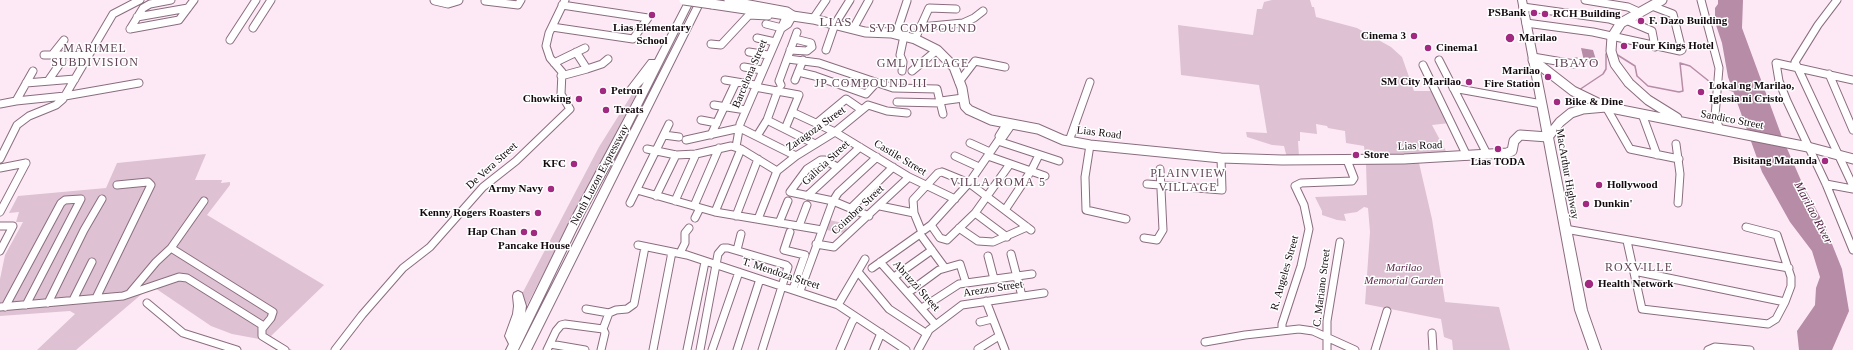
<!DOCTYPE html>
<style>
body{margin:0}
canvas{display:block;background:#fde9f5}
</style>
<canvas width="1853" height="350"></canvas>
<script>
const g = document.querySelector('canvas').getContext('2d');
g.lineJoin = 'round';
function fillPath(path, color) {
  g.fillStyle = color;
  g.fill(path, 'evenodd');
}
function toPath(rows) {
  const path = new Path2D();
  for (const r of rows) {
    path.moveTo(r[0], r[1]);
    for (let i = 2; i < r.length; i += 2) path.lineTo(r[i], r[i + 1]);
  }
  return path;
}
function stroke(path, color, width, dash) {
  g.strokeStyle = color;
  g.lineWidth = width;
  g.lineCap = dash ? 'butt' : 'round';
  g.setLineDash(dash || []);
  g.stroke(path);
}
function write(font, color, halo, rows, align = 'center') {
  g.font = font + ' Georgia,serif';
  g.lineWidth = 3;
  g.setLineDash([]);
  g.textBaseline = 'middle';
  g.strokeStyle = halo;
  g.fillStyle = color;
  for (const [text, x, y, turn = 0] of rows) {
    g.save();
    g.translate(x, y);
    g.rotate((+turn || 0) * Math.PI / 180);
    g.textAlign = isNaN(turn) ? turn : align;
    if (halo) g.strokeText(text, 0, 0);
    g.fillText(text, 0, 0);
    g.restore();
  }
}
fillPath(toPath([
 [1272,0,1310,0,1312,7,1314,7,1316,17,1357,28,1391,47,1402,57,1414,91,1433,91,1450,123,1432,125,1447,153,1365,156,1364,146,1346,143,1345,131,1328,128,1327,126,1316,124,1317,134,1300,132,1300,141,1298,141,1299,157,1287,158,1284,146,1272,145,1247,137,1246,132,1267,133,1259,85,1181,75,1178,25,1253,35,1257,9,1262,9,1264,2],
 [641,85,524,311,521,309,523,292,599,147,634,91],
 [206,154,195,180,222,180,221,183,230,182,230,185,207,215,324,285,271,336,292,350,276,350,259,339,232,334,211,326,155,288,143,293,76,350,37,350,75,314,70,311,0,316,0,279,5,255,23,222,16,222,19,212,9,213,18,196,106,188,117,163],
 [1419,163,1432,219,1445,302,1499,307,1510,350,1453,350,1452,340,1444,337,1441,319,1365,304,1370,232,1368,208,1364,207,1357,212,1344,214,1346,221,1337,220,1322,215,1322,211,1315,197,1367,195,1366,164],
 [829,220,848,224,845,233,826,230]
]), '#dec2d3');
fillPath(toPath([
 [1718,0,1743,0,1742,28,1782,137,1803,185,1824,224,1842,269,1849,311,1832,350,1799,350,1797,331,1815,305,1816,288,1820,277,1812,251,1790,222,1762,172,1728,77,1722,43,1715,22,1715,8,1718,4],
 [1581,48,1593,50,1597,63,1584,61]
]), '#b68ca6');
stroke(toPath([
 [1616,54,1635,66,1637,76,1648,86,1679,92,1683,91,1680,63,1690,66,1715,86],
 [1720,87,1733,91],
 [1579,90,1603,74,1606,69,1606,54,1608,53]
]), '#b68ca6', 1.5);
const minor = toPath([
 [728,0,787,11,793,15,788,24,782,28],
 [1585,0,1628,7,1639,12],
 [1701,0,1719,68,1715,116,1720,130],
 [1837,0,1818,25,1795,62,1853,186],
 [485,1,518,5,521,0],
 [1523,7,1609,19,1621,23],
 [137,17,188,8],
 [813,19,826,0],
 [1626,20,1652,31,1655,47],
 [1526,23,1593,32,1680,51,1682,50,1673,14,1652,6],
 [766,24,782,28],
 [552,27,633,39,648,18,562,5],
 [921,27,963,23,974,18,983,11],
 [253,28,271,0],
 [130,29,179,20,194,0],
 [130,29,143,8,150,4,171,0],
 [853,29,869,0],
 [896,34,907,1],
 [757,38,775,42],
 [915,39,929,8,956,9],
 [230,40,256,0],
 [711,44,721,45,749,15,768,16],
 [790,50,807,51,812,47,811,43,795,39],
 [826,50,835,24,850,0],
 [576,52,587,69,602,64,608,59],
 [749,52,768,55],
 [44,55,89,55],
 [52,55,64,40],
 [1533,57,1574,64,1576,62],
 [788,59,819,63,893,88,937,89,943,114],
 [1439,60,1487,154],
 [554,63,585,48],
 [1423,65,1467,156],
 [744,67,762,70],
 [33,71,16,101,65,96,139,83],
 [902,71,903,62,900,55,904,36],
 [912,71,937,50],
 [798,72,815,76,866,94,876,83],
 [1829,74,1853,130],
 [561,76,587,69],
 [725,80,755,85],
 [795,80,803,60],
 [1853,80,1776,63,1779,81,1787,101,1826,184,1853,250],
 [48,81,66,55],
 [959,82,975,61,1005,67],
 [26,83,75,79],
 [781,85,779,81,797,32],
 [755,87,799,95,785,129],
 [1453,88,1542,104],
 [941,101,963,98],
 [897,102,941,103],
 [0,104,16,101],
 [714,105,746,110],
 [1606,107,1630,149,1679,159],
 [792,112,835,132,909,177,955,199],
 [1642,114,1657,155],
 [701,120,717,123],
 [767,120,815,144],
 [817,123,846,99,862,110],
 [664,135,679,137],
 [711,135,736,82],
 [757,136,767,120,778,90],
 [1000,138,1003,137,1012,124],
 [686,140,740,128,796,156],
 [998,141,1059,161],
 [1069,141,1090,82],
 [970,143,990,152],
 [1676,144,1680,174,1678,203],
 [1090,145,1085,177,1086,210,1126,219],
 [736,147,740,124,787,15],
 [647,149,676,155,696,154,731,146,741,149,777,171],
 [955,156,979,167],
 [988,156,1045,176],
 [0,159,17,125,29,116,56,105,63,99,113,14,140,0],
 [837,167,825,160,821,160,807,169,790,192,833,201,869,216],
 [0,168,26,163],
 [942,172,969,183,931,225,924,230,921,230,914,213,913,200,938,173,942,172],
 [969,183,1031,230],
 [969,183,1000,138,999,136,1007,123],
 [1147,184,1222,190,1221,158],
 [1826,184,1853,189],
 [637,190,715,212,822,230],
 [656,196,676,155],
 [807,196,860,147],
 [675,201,696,154],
 [630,203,669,124],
 [694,206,719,148],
 [880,206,914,213],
 [851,208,893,167],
 [1005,210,1031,171,1039,155],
 [0,212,26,163],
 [715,212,741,149],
 [975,213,1007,237],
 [736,216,758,159],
 [695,218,700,208],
 [758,219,777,171,796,156,835,132,868,105,887,111,907,113],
 [779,223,788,201],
 [931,225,940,238,947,240,975,213,1010,164],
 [0,226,13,226,0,251],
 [799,226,807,205],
 [1746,227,1777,235,1791,277,1791,286,1785,302],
 [959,228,978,241,993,242,1027,227],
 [1565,229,1789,268],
 [790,232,784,250,805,255,793,289],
 [1144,238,1157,240,1163,230,1160,169],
 [1627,241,1642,309,1768,324,1776,319,1785,302,1634,271],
 [816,244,834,247,909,177],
 [638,245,687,255,838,305,906,350],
 [171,248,273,312,271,318,262,329],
 [737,250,741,234],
 [680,253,685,243,685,233,689,228],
 [1011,254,1022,296],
 [988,256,994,279],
 [880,262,935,324],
 [872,268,920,234,945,268],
 [859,273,889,309,927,334],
 [894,277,932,250],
 [800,291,833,201,838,193,877,157],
 [909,292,939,270,960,264,966,283],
 [130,293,156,262,171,248,204,201],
 [96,298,151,185,148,182,117,185],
 [73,300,92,262],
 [986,301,1005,350],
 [48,303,84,230,102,199],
 [147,303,183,333,237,350],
 [838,305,865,259],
 [0,307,123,296,179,277,187,278,262,325,262,336,285,350],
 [5,307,61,203,65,200,81,199,26,305],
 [922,308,959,284,1032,274],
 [586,309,609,313],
 [980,322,992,319],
 [603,329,609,313,616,310,627,309,634,304,645,247],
 [1282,330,1282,324,1301,266,1309,229,1304,205,1295,186,1301,183,1352,181,1354,178,1347,160],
 [1432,333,1433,350],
 [1205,342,1245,335,1299,329,1313,331,1355,350],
 [550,344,585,350],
 [978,349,999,336],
 [335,350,362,315,403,268,430,247,483,187,516,161,570,109,561,94,562,72,550,58,546,46,549,33,565,0],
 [547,350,556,331,561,325,565,324,603,329,605,333,601,350],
 [653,350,672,252],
 [687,350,705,262],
 [700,350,718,254,723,248,728,248,786,265,788,267,762,350],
 [712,350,739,272],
 [737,350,760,279],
 [840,350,852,322,856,317],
 [874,350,881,333],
 [918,350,929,330,962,305,1044,293],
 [1327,350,1327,321,1340,242],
 [1375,350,1387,311],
 [1708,350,1715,347,1750,350]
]);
const major = toPath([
 [435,0,448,3,458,0],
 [1662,0,1621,23,1612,37,1611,51,1615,64,1629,83,1648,100,1677,118],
 [712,4,813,19,865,32,891,33,915,39,937,50,954,67,962,88,965,106,969,110,991,120,1038,129,1063,140,1090,145,1221,158,1282,160,1404,159,1507,153,1512,151,1514,141,1520,135,1548,137,1560,122,1571,113,1583,109,1606,107,1808,147,1853,159],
 [1533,60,1573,91,1606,107]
]);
const highway = toPath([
 [686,0,694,0,623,142,584,214,518,350,506,350,509,344,505,336,513,314,514,306,513,296,514,293,518,291,522,293,526,306,525,313,574,213,644,82,634,92,628,92,626,90,649,60,655,60,686,0],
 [697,0,705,0,531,350,519,350,697,0],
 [1518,0,1526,0,1587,310,1601,350,1589,350,1575,310,1518,0]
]);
stroke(minor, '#8a6d7f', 9);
stroke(major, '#8a6d7f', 11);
stroke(highway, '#8a6d7f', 2);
stroke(minor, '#fff', 7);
stroke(major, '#fff', 9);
fillPath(highway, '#fff');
const majorBridge = toPath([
 [684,0,712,4]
]);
stroke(majorBridge, '#8a6d7f', 11, []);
stroke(majorBridge, '#fff', 9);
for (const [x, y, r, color] of [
 [1534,13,4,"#a12980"],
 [1545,14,4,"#a12980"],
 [652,15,4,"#a12980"],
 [1641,21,4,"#a12980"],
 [1414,36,4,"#a12980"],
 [1510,38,5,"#a12980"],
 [1624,46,4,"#a12980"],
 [1428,48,4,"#a12980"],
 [1548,77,4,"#a12980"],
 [1469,82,4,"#a12980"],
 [603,91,4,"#a12980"],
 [1701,92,4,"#a12980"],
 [579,99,4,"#a12980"],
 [1557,102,4,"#a12980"],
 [606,110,4,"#a12980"],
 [1498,149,4,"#a12980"],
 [1356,155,4,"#a12980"],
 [1825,161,4,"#a12980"],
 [574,164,4,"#a12980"],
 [1599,185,4,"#a12980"],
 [551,189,4,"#a12980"],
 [1586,204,4,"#a12980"],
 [538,213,4,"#a12980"],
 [524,232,4,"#a12980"],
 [534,233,4,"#a12980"],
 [1589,284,5,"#a12980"]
]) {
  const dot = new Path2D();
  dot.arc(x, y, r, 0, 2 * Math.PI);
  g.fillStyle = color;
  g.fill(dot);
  stroke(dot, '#fff', 1.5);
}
write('bold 11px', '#12080e', '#fff', [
 ["PSBank",1526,13,"right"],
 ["RCH Building",1553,14],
 ["F. Dazo Building",1649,21],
 ["Lias Elementary",652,28,"center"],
 ["School",652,41,"center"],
 ["Cinema 3",1406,36,"right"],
 ["Marilao",1519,38],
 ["Four Kings Hotel",1632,46],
 ["Cinema1",1436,48],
 ["Marilao",1540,71,"right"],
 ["Fire Station",1540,84,"right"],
 ["SM City Marilao",1461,82,"right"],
 ["Lokal ng Marilao,",1709,86],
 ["Iglesia ni Cristo",1709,99],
 ["Petron",611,91],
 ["Chowking",571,99,"right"],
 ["Bike & Dine",1565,102],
 ["Treats",614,110],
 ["Store",1364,155],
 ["Bisitang Matanda",1817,161,"right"],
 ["Lias TODA",1498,162,"center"],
 ["KFC",566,164,"right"],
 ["Hollywood",1607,185],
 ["Army Navy",543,189,"right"],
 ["Dunkin'",1594,204],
 ["Kenny Rogers Roasters",530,213,"right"],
 ["Hap Chan",516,232,"right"],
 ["Pancake House",534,246,"center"],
 ["Health Network",1598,284]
], 'left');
write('11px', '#12080e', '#fff', [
 ["Barcelona Street",750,74,-67],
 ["Sandico Street",1732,120,11],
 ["Zaragoza Street",816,129,-35],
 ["Lias Road",1099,133,7],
 ["Lias Road",1420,146,-2],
 ["Castile Street",900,158,31],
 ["Galicia Street",826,163,-43],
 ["De Vera Street",492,166,-42],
 ["MacArthur Highway",1567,174,80],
 ["North Luzon Expressway",600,175,-62],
 ["Coimbra Street",858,210,-43],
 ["R. Angeles Street",1285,273,-74],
 ["T. Mendoza Street",781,274,18],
 ["Abruzzi Street",916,286,48],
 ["C. Mariano Street",1322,288,-83],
 ["Arezzo Street",993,289,-9]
]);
write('italic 11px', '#5c284b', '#fff', [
 ["Marilao",1404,268],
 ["Memorial Garden",1404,281]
]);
g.letterSpacing = '1px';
write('12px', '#614556', '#fff', [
 ["SVD COMPOUND",923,29],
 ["MARIMEL",95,49],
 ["SUBDIVISION",95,63],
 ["GML VILLAGE",923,64],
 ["JP COMPOUND III",871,84],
 ["PLAINVIEW",1188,174],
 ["VILLAGE",1188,188],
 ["VILLA ROMA 5",998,183],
 ["ROXVILLE",1639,268]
]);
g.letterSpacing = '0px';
write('italic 12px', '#4d1a3d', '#fff', [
 ["Marilao River",1813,213,62]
]);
g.letterSpacing = '1px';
write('13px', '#614556', '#fff', [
 ["LIAS",836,23],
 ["IBAYO",1577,64]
]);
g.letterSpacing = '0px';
</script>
